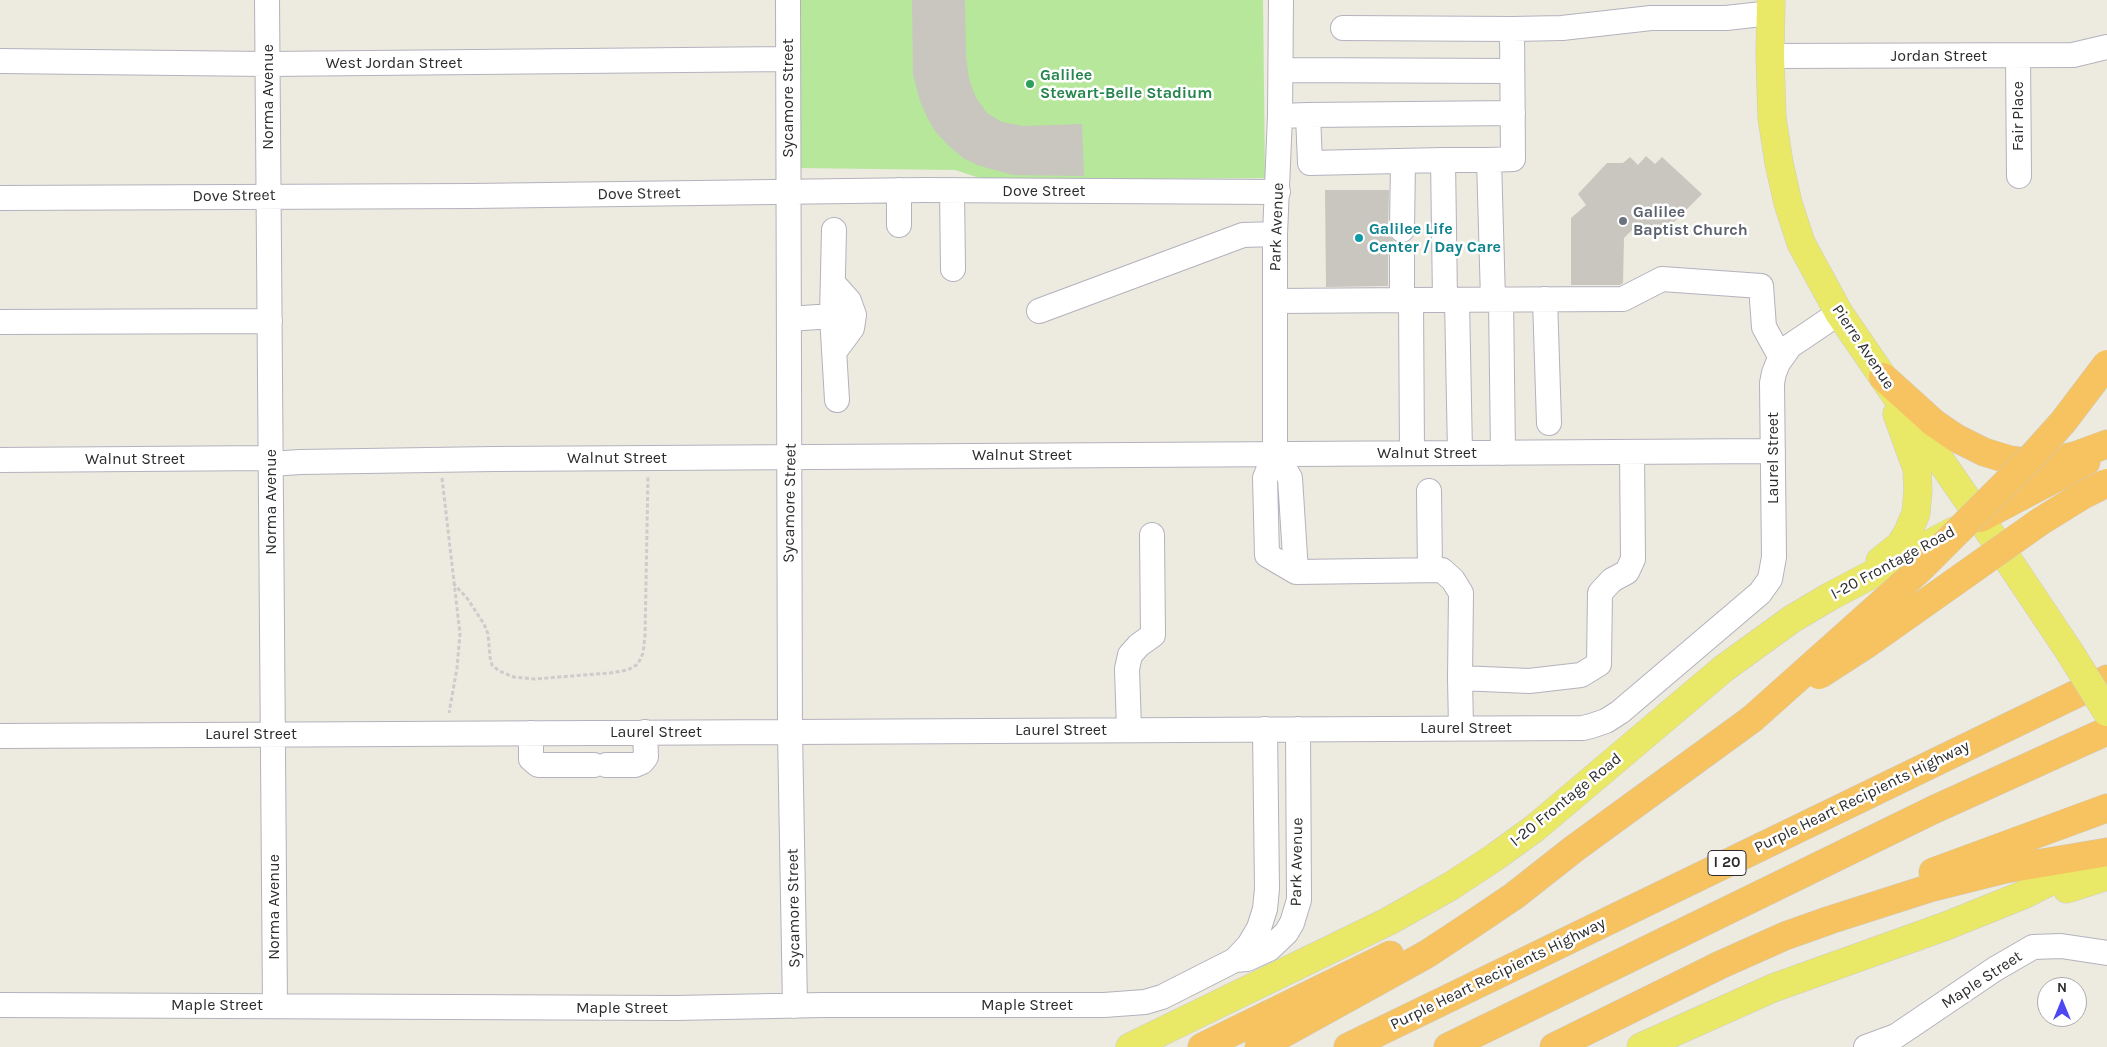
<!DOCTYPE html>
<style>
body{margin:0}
#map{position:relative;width:2107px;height:1047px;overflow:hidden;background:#edeadf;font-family:Karla,sans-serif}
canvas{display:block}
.north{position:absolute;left:2037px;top:977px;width:50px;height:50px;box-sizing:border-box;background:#fff;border:1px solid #ababab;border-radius:50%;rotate:0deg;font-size:14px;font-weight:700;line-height:20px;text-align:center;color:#2c2c2c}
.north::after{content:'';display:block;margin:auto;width:18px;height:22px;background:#4d48f1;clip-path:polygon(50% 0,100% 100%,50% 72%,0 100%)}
</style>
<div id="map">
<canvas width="2107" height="1047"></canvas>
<div class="north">N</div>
</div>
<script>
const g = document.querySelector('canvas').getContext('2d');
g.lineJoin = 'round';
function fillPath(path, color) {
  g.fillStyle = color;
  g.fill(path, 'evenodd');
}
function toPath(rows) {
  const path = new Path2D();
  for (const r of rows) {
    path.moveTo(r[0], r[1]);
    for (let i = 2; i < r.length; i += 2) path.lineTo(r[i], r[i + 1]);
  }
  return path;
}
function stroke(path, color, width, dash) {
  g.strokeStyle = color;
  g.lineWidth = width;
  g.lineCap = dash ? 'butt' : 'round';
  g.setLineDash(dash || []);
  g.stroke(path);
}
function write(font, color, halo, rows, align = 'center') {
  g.font = font + ' Karla,sans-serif';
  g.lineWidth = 5;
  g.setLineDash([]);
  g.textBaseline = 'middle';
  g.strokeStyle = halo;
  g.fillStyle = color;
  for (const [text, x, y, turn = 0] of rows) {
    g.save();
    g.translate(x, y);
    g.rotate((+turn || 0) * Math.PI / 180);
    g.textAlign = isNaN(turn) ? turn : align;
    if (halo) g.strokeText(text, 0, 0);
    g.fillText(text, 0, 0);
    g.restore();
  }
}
fillPath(toPath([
 [797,0,1263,0,1265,178,986,180,955,170,797,168]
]), '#b6e79b');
fillPath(toPath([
 [912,0,965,0,966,57,969,79,976,98,987,113,1002,122,1023,126,1082,124,1084,176,1013,175,977,165,963,158,948,145,935,131,927,117,920,101,913,75],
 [1646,156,1655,164,1662,157,1702,194,1663,233,1655,225,1646,233,1637,225,1624,238,1623,283,1620,285,1571,285,1571,218,1586,205,1578,194,1607,163,1623,163,1630,157,1638,165],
 [1325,190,1389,190,1388,230,1390,236,1394,241,1394,245,1388,256,1388,286,1326,287]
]), '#c8c6be');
const minor = toPath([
 [267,0,275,1005],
 [788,0,790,732,795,1006],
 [1281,0,1280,116,1275,234,1275,453,1265,478,1267,555,1296,572,1442,570,1453,580,1461,593,1460,678,1529,681,1581,675,1599,664,1600,593,1612,580,1627,572,1633,559,1632,453],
 [1343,28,1512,29,1513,159,1489,160],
 [1512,29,1562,28,1651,18,1726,18,1771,13],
 [1770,56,2073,55,2107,47],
 [2018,56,2019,176],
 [0,61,267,64,788,59],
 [1281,70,1512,71],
 [1308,115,1513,113],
 [1280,116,1308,115,1310,163,1443,160],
 [899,190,899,225],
 [952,190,953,269],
 [0,198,472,196,924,190,1278,192],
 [1402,230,1403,161],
 [1402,256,1402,300],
 [833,283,849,301,854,315,852,328,835,351],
 [1501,299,1503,453],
 [1545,299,1549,423],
 [1445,300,1443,160,1489,160,1493,299],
 [1457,300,1460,453],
 [1275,301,1411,300],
 [1039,311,1243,235,1275,234],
 [832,316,837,400],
 [789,319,832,316,834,230],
 [0,322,270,321],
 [1275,453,1290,478,1296,572],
 [1412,453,1411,300,1623,299,1662,279,1761,286,1764,327,1781,358],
 [0,460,271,458],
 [271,464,300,462,494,459,1773,451],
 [1429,491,1430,570],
 [1460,678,1461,728],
 [1129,729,1127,669,1130,655,1139,645,1153,635,1152,535],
 [531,733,531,759,538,765,594,765],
 [0,736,1583,728,1591,726,1606,721,1620,712,1760,593,1770,579,1774,557,1772,383,1774,373,1778,363,1790,346,1839,313],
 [606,765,635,765,642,762,646,757,645,732],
 [1235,960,1249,945,1259,928,1265,909,1267,889,1265,729],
 [0,1005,676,1008,823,1005,1104,1005,1145,1002,1162,997,1235,960,1247,959,1269,949,1286,933,1292,923,1299,900,1298,729],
 [1866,1047,1896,1036,1995,969,2033,947,2061,946,2107,953]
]);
const major = toPath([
 [1771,0,1770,56,1772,118,1779,163,1788,203,1801,243,1839,313,1980,518,2069,651],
 [1880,561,1900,545,1908,532,1916,513,1918,490,1917,469,1897,414],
 [2067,889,2107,876],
 [1130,1047,1389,921,1451,886,1495,857,1535,828,1723,669,1792,619,1829,597,1954,531],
 [1641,1047,1773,988,1946,926,2023,895,2103,855]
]);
const highway = toPath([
 [1883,377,1934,423,1956,438,1984,452,2010,460,2036,463,2056,460,2077,455,2107,444],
 [1980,518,2086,462],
 [1933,872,2107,808],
 [1202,1047,1390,955],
 [1259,1047,1427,954,1471,925,1514,896,1575,848,1752,719],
 [1348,1047,2107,679],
 [1448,1047,1933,810,2107,731],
 [1554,1047,1720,965,1785,936,1830,920,1930,888,2006,869,2107,852]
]);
stroke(minor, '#b3b2be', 26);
stroke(major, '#ccc', 29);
stroke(highway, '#ccc', 29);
stroke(toPath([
 [442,478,460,634,457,668,449,713],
 [453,583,467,598,484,624,488,634,490,657,492,665,499,671,514,677,534,679,610,673,628,670,638,664,643,653,645,636,648,476]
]), '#ccc', 3, [4, 2.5]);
stroke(minor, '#fff', 24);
stroke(major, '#eae967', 28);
stroke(highway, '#f6c360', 28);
const majorBridge = toPath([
 [2069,651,2107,712]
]);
const highwayBridge = toPath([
 [1819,675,1867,644,2041,521,2083,495,2107,483],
 [1752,719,1920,569,2028,461,2063,422,2107,364]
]);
stroke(majorBridge, '#ccc', 29, []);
stroke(highwayBridge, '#ccc', 29, []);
stroke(majorBridge, '#eae967', 28);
stroke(highwayBridge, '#f6c360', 28);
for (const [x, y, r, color] of [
 [1030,84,5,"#2e9e5b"],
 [1623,221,5,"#6b7280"],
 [1359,238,5,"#0f9aa8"]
]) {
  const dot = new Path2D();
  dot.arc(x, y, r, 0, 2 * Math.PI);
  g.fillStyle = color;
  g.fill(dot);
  stroke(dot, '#fff', 2);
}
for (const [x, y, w] of [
 [1727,863,38]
]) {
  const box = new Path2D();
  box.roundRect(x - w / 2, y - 12.5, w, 25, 4);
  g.fillStyle = '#fff';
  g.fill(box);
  stroke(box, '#2c2c2c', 1);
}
write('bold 15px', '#2c2c2c', null, [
 ["I 20",1727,863]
]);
write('16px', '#2c2c2c', '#fff', [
 ["Jordan Street",1939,56],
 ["West Jordan Street",394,63],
 ["Norma Avenue",268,97,-90],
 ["Sycamore Street",788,98,-90],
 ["Fair Place",2018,116,-90],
 ["Dove Street",1044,191],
 ["Dove Street",639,194,-1],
 ["Dove Street",234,196,-1],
 ["Park Avenue",1277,227,-88],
 ["Pierre Avenue",1863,347,56],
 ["Walnut Street",1427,453],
 ["Walnut Street",1022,455],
 ["Walnut Street",617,458],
 ["Laurel Street",1773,458,-90],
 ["Walnut Street",135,459],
 ["Norma Avenue",271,502,-90],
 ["Sycamore Street",790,503,-89],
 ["I-20 Frontage Road",1893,563,-28],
 ["Laurel Street",1466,728],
 ["Laurel Street",1061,730],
 ["Laurel Street",656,732],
 ["Laurel Street",251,734],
 ["Purple Heart Recipients Highway",1862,797,-26],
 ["I-20 Frontage Road",1566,800,-39],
 ["Park Avenue",1297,862,-89],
 ["Norma Avenue",274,907,-90],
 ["Sycamore Street",794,908,-91],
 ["Purple Heart Recipients Highway",1498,974,-26],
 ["Maple Street",1982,980,-33],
 ["Maple Street",217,1005],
 ["Maple Street",1027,1005],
 ["Maple Street",622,1008]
]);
write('bold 16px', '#27864d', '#fff', [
 ["Galilee",1040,75],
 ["Stewart-Belle Stadium",1040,93]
], 'left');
write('bold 16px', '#5b616d', '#fff', [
 ["Galilee",1633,212],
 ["Baptist Church",1633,230]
], 'left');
write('bold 16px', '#0d838f', '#fff', [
 ["Galilee Life",1369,229],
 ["Center / Day Care",1369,247]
], 'left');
</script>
